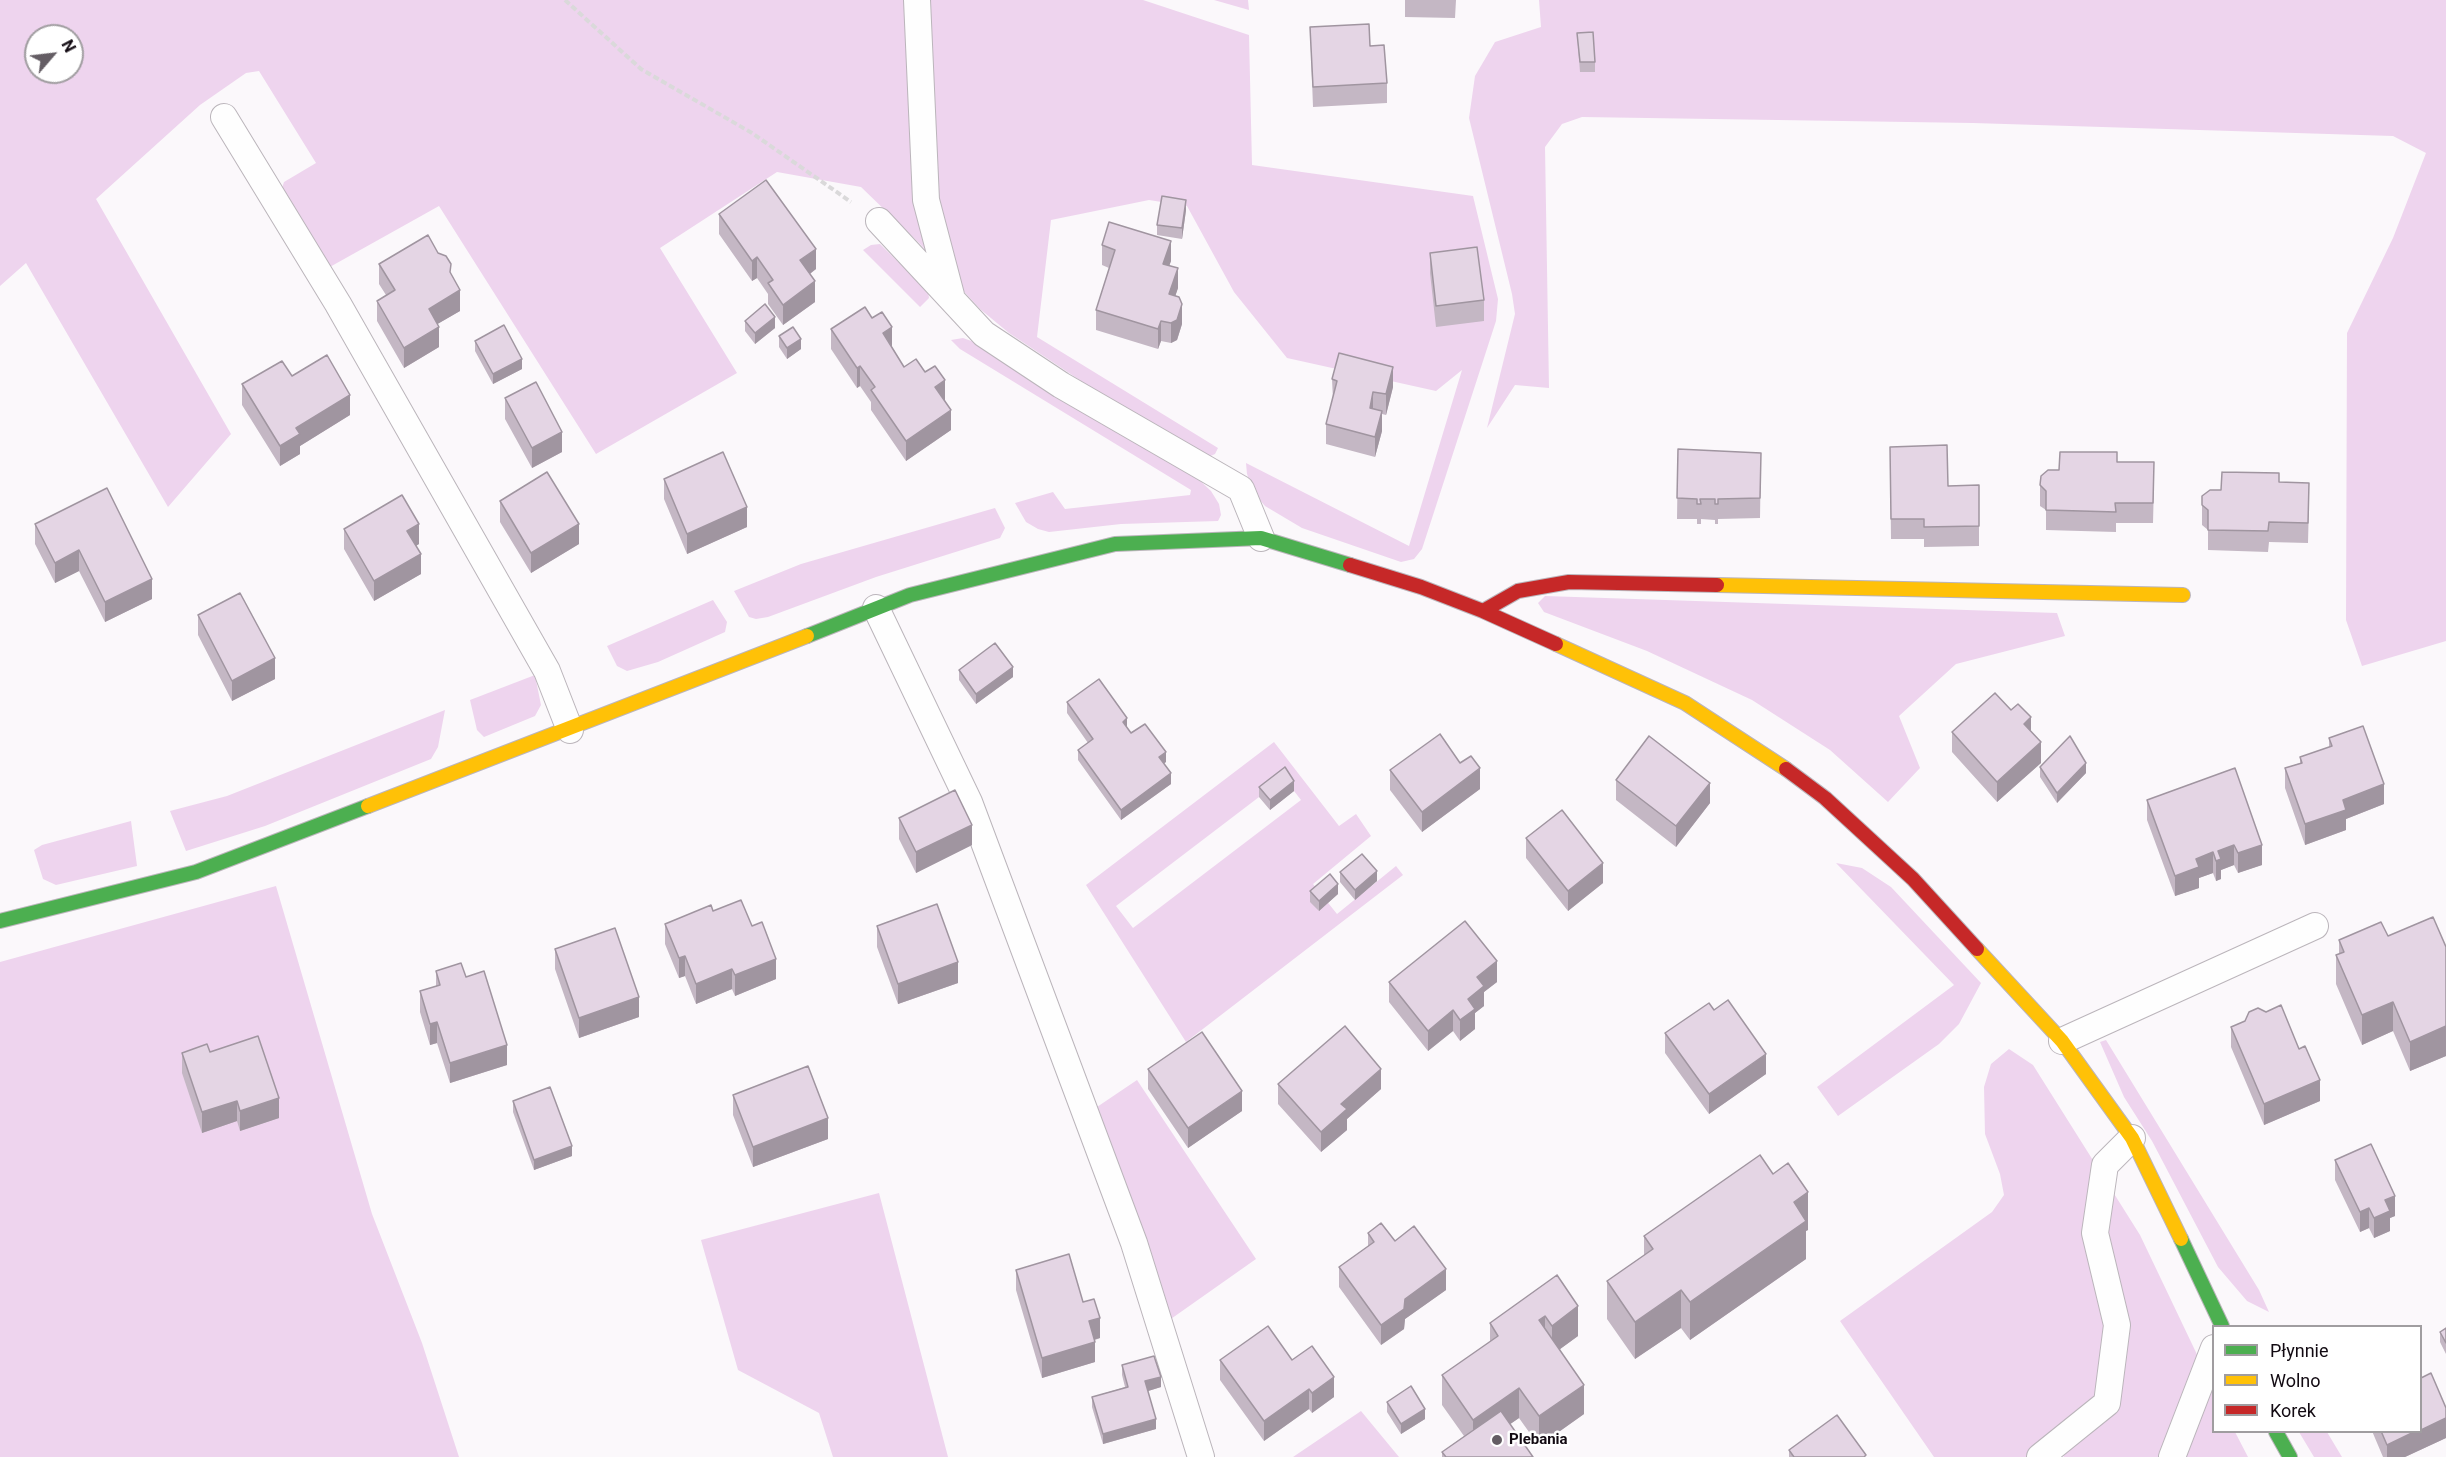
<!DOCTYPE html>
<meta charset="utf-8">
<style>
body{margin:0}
#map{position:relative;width:2446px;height:1457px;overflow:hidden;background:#fbf8fb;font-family:Roboto,sans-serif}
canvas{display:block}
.legend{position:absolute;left:2212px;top:1325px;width:210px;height:108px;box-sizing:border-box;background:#fff;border:2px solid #a09da0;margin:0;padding:8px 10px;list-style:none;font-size:18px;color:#120a12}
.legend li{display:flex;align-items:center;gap:12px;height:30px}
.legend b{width:30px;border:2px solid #a09da0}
.north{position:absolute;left:24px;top:24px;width:60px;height:60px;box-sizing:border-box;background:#fff;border:2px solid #a09da0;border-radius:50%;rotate:62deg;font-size:16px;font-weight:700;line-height:24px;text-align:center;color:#120a12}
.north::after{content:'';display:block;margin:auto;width:21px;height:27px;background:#645d64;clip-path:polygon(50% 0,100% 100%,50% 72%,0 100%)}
</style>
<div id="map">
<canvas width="2446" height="1457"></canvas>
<ul class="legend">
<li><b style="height:8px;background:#4caf50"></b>Płynnie</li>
<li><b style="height:8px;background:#ffc107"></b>Wolno</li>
<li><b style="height:8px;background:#c62828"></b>Korek</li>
</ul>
<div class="north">N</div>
</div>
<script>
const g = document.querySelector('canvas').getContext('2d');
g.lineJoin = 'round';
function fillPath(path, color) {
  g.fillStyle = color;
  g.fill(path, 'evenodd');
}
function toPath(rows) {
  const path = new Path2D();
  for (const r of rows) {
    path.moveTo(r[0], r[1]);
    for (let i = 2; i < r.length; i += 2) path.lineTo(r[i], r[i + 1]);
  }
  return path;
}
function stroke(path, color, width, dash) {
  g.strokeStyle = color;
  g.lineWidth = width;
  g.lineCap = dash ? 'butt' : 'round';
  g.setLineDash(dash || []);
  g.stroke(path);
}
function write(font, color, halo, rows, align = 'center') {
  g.font = font + ' Roboto,sans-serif';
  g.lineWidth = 5;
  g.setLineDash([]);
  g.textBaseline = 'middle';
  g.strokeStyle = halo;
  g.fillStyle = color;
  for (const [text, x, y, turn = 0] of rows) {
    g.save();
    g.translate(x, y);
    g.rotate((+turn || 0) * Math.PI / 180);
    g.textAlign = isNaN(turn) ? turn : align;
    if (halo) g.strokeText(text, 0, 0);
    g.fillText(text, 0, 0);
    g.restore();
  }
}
fillPath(toPath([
 [0,0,1143,0,1249,35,1252,165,1473,196,1498,299,1496,321,1422,549,1414,559,1401,562,1302,528,1265,506,1254,493,1247,474,1246,463,1409,546,1462,370,1436,391,1287,358,1234,292,1187,206,1149,200,1051,220,1037,337,1218,448,1215,454,1206,458,1105,397,1009,333,980,309,920,244,861,187,777,172,660,248,737,373,596,454,439,206,328,268,282,188,284,182,316,163,259,71,246,73,200,105,96,199,231,434,168,507,26,263,0,286],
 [36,36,72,36,72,72,36,72],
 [1214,0,1248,0,1249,10],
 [1539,0,2446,0,2446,641,2362,666,2346,620,2347,333,2393,238,2426,153,2393,136,1973,123,1582,117,1562,124,1545,147,1549,388,1515,385,1487,428,1515,314,1512,294,1469,118,1475,76,1495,42,1541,27],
 [880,244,928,291,929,298,920,307,863,250,871,245],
 [963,338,977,343,1195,476,1211,491,1219,504,1221,515,1218,521,1121,524,1049,532,1038,529,1026,522,1015,503,1053,492,1065,509,1190,495,1191,490,960,349,951,340],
 [995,508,1005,528,1000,538,876,577,768,617,756,619,749,617,734,591,801,564],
 [1545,596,2057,613,2065,636,1956,664,1899,716,1920,768,1888,802,1830,750,1752,700,1647,651,1544,612,1538,603],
 [713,600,727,622,725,632,658,662,627,671,617,666,607,646],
 [535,675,541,705,535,716,484,737,477,730,470,700],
 [445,710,438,747,431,759,265,826,186,851,170,811,227,796],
 [1274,742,1339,826,1356,814,1371,836,1313,884,1337,914,1396,866,1403,875,1186,1042,1086,885],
 [1284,778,1301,800,1133,928,1116,906],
 [131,821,137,866,56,885,43,879,34,850,42,845],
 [1836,863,1862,868,1891,887,1981,983,1959,1024,1939,1044,1838,1116,1817,1087,1954,985],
 [276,886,372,1214,422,1343,459,1457,0,1457,0,962],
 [2106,1040,2259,1290,2269,1312,2247,1301,2218,1267,2152,1141,2124,1097,2100,1042],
 [2009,1049,2033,1065,2140,1235,2213,1388,2214,1432,2235,1432,2248,1457,2064,1457,2051,1440,2027,1457,1934,1457,1840,1321,1992,1212,2004,1195,2000,1174,1985,1134,1984,1087,1991,1064],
 [1137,1080,1256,1259,1168,1321,1130,1200,1097,1107],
 [879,1193,948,1457,833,1457,819,1413,738,1370,701,1240],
 [1361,1411,1399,1457,1293,1457],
 [2299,1432,2327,1432,2342,1457,2314,1457]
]), '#eed4ee');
const lane = toPath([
 [917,0,926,200,951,295],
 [224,117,338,304,547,671,570,730],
 [879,221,984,334,1061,385,1241,489,1261,538],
 [876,608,969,802,1134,1243,1201,1457],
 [2062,1041,2315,926],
 [2040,1457,2107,1403,2117,1325,2095,1233,2105,1165,2132,1138],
 [2172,1457,2214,1348]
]);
const fast = toPath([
 [807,636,910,595,1115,544,1261,538,1350,565],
 [0,921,196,872,368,806],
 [2181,1239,2222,1326],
 [2276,1432,2290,1457]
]);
const slow = toPath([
 [1717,585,2183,595],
 [1556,644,1685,703,1786,769],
 [368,806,807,636],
 [1977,949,2062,1041,2132,1138,2181,1239]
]);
const jam = toPath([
 [1350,565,1421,587,1483,611,1556,644],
 [1483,611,1518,591,1569,582,1717,585],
 [1786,769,1825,798,1913,879,1977,949]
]);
stroke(lane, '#bbb5bb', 28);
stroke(fast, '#bbb5bb', 16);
stroke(slow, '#bbb5bb', 16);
stroke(jam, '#bbb5bb', 16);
stroke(toPath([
 [565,0,641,69,752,133,851,202]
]), '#dad9da', 4, [6, 3]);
stroke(lane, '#fefefe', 26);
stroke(fast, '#4caf50', 14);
stroke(slow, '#ffc107', 14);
stroke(jam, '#c62828', 14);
fillPath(toPath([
 [1405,0,1456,0,1455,18,1405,17],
 [1310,27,1370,46,1387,83,1387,103,1313,107],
 [1577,33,1595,62,1595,72,1580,72],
 [1186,210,1182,239,1157,235,1157,225],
 [719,214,816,269,810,274,815,302,783,325,768,304,768,294,757,278,752,281,719,234],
 [1102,245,1171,261,1169,265,1178,288,1175,296,1182,324,1177,340,1171,343,1161,341,1158,349,1096,330,1096,310,1109,268,1102,265],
 [1430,253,1484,300,1484,321,1436,327,1430,273],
 [379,264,451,275,460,311,437,324,439,347,404,368,377,321,377,301,386,295,379,284],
 [745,321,775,328,755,344,745,331],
 [831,329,892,347,904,367,945,400,951,430,906,461,871,410,871,402,860,386,857,388,831,349],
 [779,336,801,349,787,359,779,347],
 [475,341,522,369,493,384,475,351],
 [292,376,350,415,300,446,300,454,280,466,242,405,242,384],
 [1332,379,1393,387,1386,415,1382,414,1382,431,1375,457,1326,444,1326,424,1333,400],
 [505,398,562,452,532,468,505,419],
 [1890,447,1948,486,1979,485,1979,546,1924,547,1924,539,1891,539],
 [1678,449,1761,453,1760,518,1718,519,1718,524,1715,524,1715,520,1701,519,1701,524,1697,524,1697,519,1677,519],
 [2117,462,2154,483,2153,523,2116,523,2116,532,2046,530,2046,510,2040,506,2040,485,2059,470],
 [664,479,747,527,687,554,664,499],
 [2279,482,2309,503,2308,543,2269,542,2268,552,2208,550,2208,530,2202,525,2202,496,2221,490],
 [500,501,579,544,531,573,500,522],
 [35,524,152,579,152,599,105,622,79,571,55,583,35,544],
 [344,529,419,544,416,546,421,574,374,601,344,549],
 [198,615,275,679,232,701,198,635],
 [959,670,1013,677,976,704,959,680],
 [1067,702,1127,728,1131,733,1166,762,1164,763,1171,784,1121,820,1078,760,1078,750,1088,743,1067,713],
 [1952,732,2031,732,2041,763,1997,802,1952,752],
 [2329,738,2384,804,2346,819,2346,830,2305,845,2285,788,2285,768,2300,763,2300,757,2329,747],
 [1460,763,1480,789,1422,832,1390,790,1390,770],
 [2040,767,2086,773,2057,803,2040,777],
 [2235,768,2262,865,2238,873,2234,865,2221,870,2221,879,2216,881,2213,873,2199,878,2199,888,2175,896,2147,820,2147,800],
 [1616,780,1710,803,1676,847,1616,800],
 [1259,787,1294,791,1270,810,1259,797],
 [899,818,972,845,916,873,899,839],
 [1526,838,1603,883,1568,911,1526,858],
 [1340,872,1377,881,1355,900,1340,882],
 [1310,891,1338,894,1319,911,1310,902],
 [713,911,752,926,776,979,735,996,732,989,696,1004,685,976,679,978,665,944,665,924],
 [877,926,958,983,898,1004,877,947],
 [2388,936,2446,947,2446,1056,2410,1071,2393,1031,2362,1045,2336,984,2336,955,2339,954,2339,940],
 [555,949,639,1017,579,1038,555,969],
 [436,971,466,977,507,1065,450,1083,437,1043,430,1045,420,1012,420,991,436,987],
 [1389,982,1497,982,1484,992,1484,1006,1475,1013,1475,1029,1460,1041,1453,1031,1428,1051,1389,1002],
 [2231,1027,2320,1101,2264,1125,2231,1047],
 [1665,1033,1766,1074,1709,1114,1665,1053],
 [210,1052,279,1118,240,1131,237,1121,202,1133,182,1073,182,1053],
 [1148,1069,1242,1111,1188,1148,1148,1089],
 [1278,1084,1381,1089,1347,1119,1347,1130,1321,1152,1278,1104],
 [733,1095,828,1139,753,1167,733,1115],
 [513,1101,572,1156,534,1170,513,1112],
 [2335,1160,2395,1216,2390,1218,2390,1231,2374,1238,2369,1228,2360,1232,2335,1180],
 [1808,1230,1806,1231,1806,1259,1690,1340,1681,1328,1635,1359,1607,1319,1607,1281,1644,1255,1644,1236],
 [1368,1233,1395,1241,1446,1290,1405,1319,1404,1329,1381,1345,1339,1287,1339,1267,1368,1246],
 [1016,1270,1083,1302,1100,1338,1095,1340,1095,1362,1042,1378,1016,1290],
 [1557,1275,1578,1336,1560,1349,1584,1414,1539,1446,1519,1418,1510,1424,1533,1457,1442,1457,1442,1452,1464,1436,1442,1405,1442,1375,1490,1342,1490,1323],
 [2446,1328,2446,1354,2440,1342,2440,1332],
 [1220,1360,1292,1360,1334,1397,1312,1413,1309,1409,1264,1441,1220,1380],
 [1122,1365,1161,1387,1148,1391,1156,1429,1103,1444,1092,1407,1092,1397,1125,1387,1122,1375],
 [1387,1402,1425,1419,1401,1434,1387,1412],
 [2446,1408,2446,1438,2405,1457,2383,1457,2372,1431,2421,1431],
 [1789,1450,1866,1457,1789,1457]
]), '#c4b7c4');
fillPath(toPath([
 [1186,200,1186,210,1182,239,1182,228],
 [1171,241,1171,261,1163,284,1163,264],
 [816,249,816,269,800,281,800,260],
 [757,257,757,278,752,281,752,261],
 [1178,268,1178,288,1169,315,1169,294],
 [815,281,815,302,783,325,783,305],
 [460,290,460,311,429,329,429,309],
 [1182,304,1182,324,1177,340,1171,343,1171,323],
 [775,317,775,328,755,344,755,333],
 [1161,321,1161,341,1158,349,1158,329],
 [439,327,439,347,404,368,404,348],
 [892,327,892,347,883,333],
 [801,339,801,349,787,359,787,348],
 [522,359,522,369,493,384,493,374],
 [860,366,860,386,857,388,857,368],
 [1393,367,1393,387,1386,415,1386,394],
 [945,380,945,400,935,407,935,387],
 [1373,392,1373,412,1370,408],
 [350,395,350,415,300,446,300,454,280,466,280,446,296,428],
 [951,410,951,430,906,461,906,441],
 [1382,411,1382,431,1375,457,1375,437],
 [562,432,562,452,532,468,532,448],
 [747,507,747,527,687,554,687,534],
 [419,524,419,544,407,551,407,531],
 [579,524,579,544,531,573,531,553],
 [79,550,79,571,55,583,55,563],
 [421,554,421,574,374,601,374,581],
 [152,579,152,599,105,622,105,602],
 [275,658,275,679,232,701,232,681],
 [1013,667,1013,677,976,704,976,694],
 [2031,717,2031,738,2024,724],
 [1127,718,1127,729,1123,722],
 [2041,742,2041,763,1997,802,1997,782],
 [1166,752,1166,762,1159,767,1159,757],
 [2086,763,2086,773,2057,803,2057,793],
 [1480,768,1480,789,1422,832,1422,812],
 [1171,773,1171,784,1121,820,1121,810],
 [1294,781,1294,791,1270,810,1270,800],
 [1710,783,1710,803,1676,847,1676,826],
 [2384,784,2384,804,2346,819,2346,830,2305,845,2305,824,2343,800],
 [972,825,972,845,916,873,916,852],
 [2234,845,2234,865,2221,870,2221,879,2216,881,2216,861,2218,851],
 [2262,845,2262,865,2238,873,2238,853],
 [2213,852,2213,873,2199,878,2199,888,2175,896,2175,876,2196,859],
 [1603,863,1603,883,1568,911,1568,891],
 [1377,871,1377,881,1355,900,1355,890],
 [1338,884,1338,894,1319,911,1319,901],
 [685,956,685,976,679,978,679,958],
 [776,959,776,979,735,996,735,975],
 [1497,961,1497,982,1484,992,1484,1006,1475,1013,1475,1029,1460,1041,1460,1020,1468,999,1477,977],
 [958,962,958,983,898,1004,898,984],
 [732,969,732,989,696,1004,696,984],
 [639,997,639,1017,579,1038,579,1018],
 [2393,1002,2393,1031,2362,1045,2362,1015],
 [1453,1010,1453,1031,1428,1051,1428,1031],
 [437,1022,437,1043,430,1045,430,1024],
 [2446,1026,2446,1056,2410,1071,2410,1042],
 [507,1045,507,1065,450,1083,450,1063],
 [1766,1054,1766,1074,1709,1114,1709,1094],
 [1381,1069,1381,1089,1347,1119,1347,1130,1321,1152,1321,1132,1341,1104],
 [2320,1080,2320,1101,2264,1125,2264,1104],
 [1242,1091,1242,1111,1188,1148,1188,1128],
 [279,1098,279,1118,240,1131,240,1111],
 [237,1101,237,1121,202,1133,202,1112],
 [828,1118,828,1139,753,1167,753,1147],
 [572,1146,572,1156,534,1170,534,1160],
 [1808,1192,1808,1230,1806,1231,1806,1259,1690,1340,1690,1302,1794,1202],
 [2395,1196,2395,1216,2390,1218,2390,1231,2374,1238,2374,1218,2385,1200],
 [2369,1208,2369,1228,2360,1232,2360,1212],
 [1446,1269,1446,1290,1405,1319,1404,1329,1381,1345,1381,1325,1405,1299],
 [1681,1290,1681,1328,1635,1359,1635,1322],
 [1578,1306,1578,1336,1552,1355,1552,1326],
 [1545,1316,1545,1345,1539,1320],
 [1100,1318,1100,1338,1089,1341,1089,1321],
 [1095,1342,1095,1362,1042,1378,1042,1358],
 [1161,1377,1161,1387,1145,1392,1145,1381],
 [1334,1377,1334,1397,1312,1413,1312,1393],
 [1584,1385,1584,1414,1539,1446,1539,1416],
 [1519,1388,1519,1418,1473,1450,1473,1420],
 [1309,1389,1309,1409,1264,1441,1264,1421],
 [1425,1409,1425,1419,1401,1434,1401,1424],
 [2446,1418,2446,1438,2405,1457,2387,1457,2387,1445,2416,1431,2421,1431,2421,1430],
 [1156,1419,1156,1429,1103,1444,1103,1434]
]), '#a095a0');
const building = toPath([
 [1369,24,1370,46,1384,45,1387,83,1313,87,1310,27,1369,24],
 [1593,32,1595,62,1580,62,1577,33,1593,32],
 [766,180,816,249,800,260,815,281,783,305,768,283,773,280,757,257,752,261,719,214,766,180],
 [1162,196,1186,200,1182,228,1157,225,1162,196],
 [1109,222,1171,241,1163,264,1178,268,1169,294,1179,297,1182,304,1177,320,1171,323,1161,321,1158,329,1096,310,1115,250,1102,245,1109,222],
 [428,235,438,253,446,256,451,264,450,272,460,290,429,309,439,327,404,348,377,301,395,290,379,264,428,235],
 [1477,247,1484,300,1436,306,1430,253,1477,247],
 [765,304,775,317,755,333,745,321,765,304],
 [865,307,872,318,882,312,892,327,883,333,904,367,916,359,925,372,935,366,945,380,935,387,951,410,906,441,871,390,875,387,860,366,857,368,831,329,865,307],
 [504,325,522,359,493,374,475,341,504,325],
 [793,327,801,339,787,348,779,336,793,327],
 [1339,353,1393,367,1386,394,1373,392,1370,408,1382,411,1375,437,1326,424,1337,381,1332,379,1339,353],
 [327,355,350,395,296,428,300,434,280,446,242,384,282,361,292,376,327,355],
 [536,382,562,432,532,448,505,398,536,382],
 [1947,445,1948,486,1979,485,1979,526,1924,527,1924,519,1891,519,1890,447,1947,445],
 [1678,449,1761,453,1760,498,1718,499,1718,504,1715,504,1715,499,1700,499,1701,504,1697,504,1697,499,1677,498,1678,449],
 [723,452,747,507,687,534,664,479,723,452],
 [2060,452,2117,452,2117,462,2154,462,2153,503,2115,503,2116,512,2046,510,2046,491,2040,485,2041,476,2048,470,2059,470,2060,452],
 [547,472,579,524,531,553,500,501,547,472],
 [2222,472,2279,473,2279,482,2309,483,2308,523,2269,522,2268,531,2208,530,2208,510,2202,505,2202,496,2210,490,2221,490,2222,472],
 [107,488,152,579,105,602,79,550,55,563,35,524,107,488],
 [402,495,419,524,407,531,421,554,374,581,344,529,402,495],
 [240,593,275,658,232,681,198,615,240,593],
 [995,643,1013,667,976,694,959,670,995,643],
 [1099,679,1127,718,1123,722,1131,733,1145,724,1166,752,1159,757,1171,773,1121,810,1078,750,1093,739,1067,702,1099,679],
 [1995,693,2011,710,2018,704,2031,717,2024,724,2041,742,1997,782,1952,732,1995,693],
 [2363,726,2384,784,2343,800,2346,810,2305,824,2285,768,2302,763,2300,757,2332,746,2329,738,2363,726],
 [1440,734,1460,763,1471,756,1480,768,1422,812,1390,770,1440,734],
 [1649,736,1710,783,1676,826,1616,780,1649,736],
 [2070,736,2086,763,2057,793,2040,767,2070,736],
 [1285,767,1294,781,1270,800,1259,787,1285,767],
 [2235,768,2262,845,2238,853,2234,845,2218,851,2221,859,2216,861,2213,852,2196,859,2199,867,2175,876,2147,800,2235,768],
 [955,790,972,825,916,852,899,818,955,790],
 [1562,810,1603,863,1568,891,1526,838,1562,810],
 [1362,854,1377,871,1355,890,1340,872,1362,854],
 [1330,874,1338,884,1319,901,1310,891,1330,874],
 [741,900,752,926,762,922,776,959,735,975,732,969,696,984,685,956,679,958,665,924,711,905,713,911,741,900],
 [937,904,958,962,898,984,877,926,937,904],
 [2433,917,2446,947,2446,1026,2410,1042,2393,1002,2362,1015,2336,955,2344,952,2339,940,2381,922,2388,936,2433,917],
 [1465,921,1497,961,1477,977,1484,986,1468,999,1475,1009,1460,1020,1453,1010,1428,1031,1389,982,1465,921],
 [615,928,639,997,579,1018,555,949,615,928],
 [461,963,466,977,484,971,507,1045,450,1063,437,1022,430,1024,420,991,440,985,436,971,461,963],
 [1728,1000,1766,1054,1709,1094,1665,1033,1709,1003,1714,1010,1728,1000],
 [2281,1005,2299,1049,2305,1046,2320,1080,2264,1104,2231,1027,2245,1021,2249,1012,2258,1008,2266,1012,2281,1005],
 [1345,1026,1381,1069,1341,1104,1347,1109,1321,1132,1278,1084,1345,1026],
 [1202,1032,1242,1091,1188,1128,1148,1069,1202,1032],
 [258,1036,279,1098,240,1111,237,1101,202,1112,182,1053,207,1044,210,1052,258,1036],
 [808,1066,828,1118,753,1147,733,1095,808,1066],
 [550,1087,572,1146,534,1160,513,1101,550,1087],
 [2371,1144,2395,1196,2385,1200,2390,1211,2374,1218,2369,1208,2360,1212,2335,1160,2371,1144],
 [1760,1155,1773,1174,1788,1163,1808,1192,1794,1202,1806,1221,1690,1302,1681,1290,1635,1322,1607,1281,1653,1249,1644,1236,1760,1155],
 [1381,1223,1395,1241,1414,1226,1446,1269,1405,1299,1404,1309,1381,1325,1339,1267,1374,1242,1368,1233,1381,1223],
 [1069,1254,1083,1302,1094,1299,1100,1318,1089,1321,1095,1342,1042,1358,1016,1270,1069,1254],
 [1557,1275,1578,1306,1552,1326,1545,1316,1539,1320,1584,1385,1539,1416,1519,1388,1473,1420,1442,1375,1498,1336,1490,1323,1557,1275],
 [1268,1326,1292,1360,1312,1346,1334,1377,1312,1393,1309,1389,1264,1421,1220,1360,1268,1326],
 [2446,1328,2446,1343,2440,1332,2446,1328],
 [1154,1356,1161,1377,1145,1381,1156,1419,1103,1434,1092,1397,1128,1387,1122,1365,1154,1356],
 [2431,1373,2446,1408,2446,1418,2421,1430,2421,1378,2431,1373],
 [1411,1386,1425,1409,1401,1424,1387,1402,1411,1386],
 [1501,1411,1533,1457,1446,1457,1442,1452,1501,1411],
 [1837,1415,1866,1455,1864,1457,1794,1457,1789,1450,1837,1415],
 [2381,1431,2416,1431,2387,1445,2381,1431]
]);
fillPath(building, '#e4d5e4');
stroke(building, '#a095a0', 1.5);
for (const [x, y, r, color] of [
 [1497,1440,6,"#645d64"]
]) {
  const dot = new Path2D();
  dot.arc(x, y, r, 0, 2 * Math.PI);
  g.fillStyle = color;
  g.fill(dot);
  stroke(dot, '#fff', 2);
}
write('bold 15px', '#120a12', '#fff', [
 ["Plebania",1509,1440]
], 'left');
</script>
